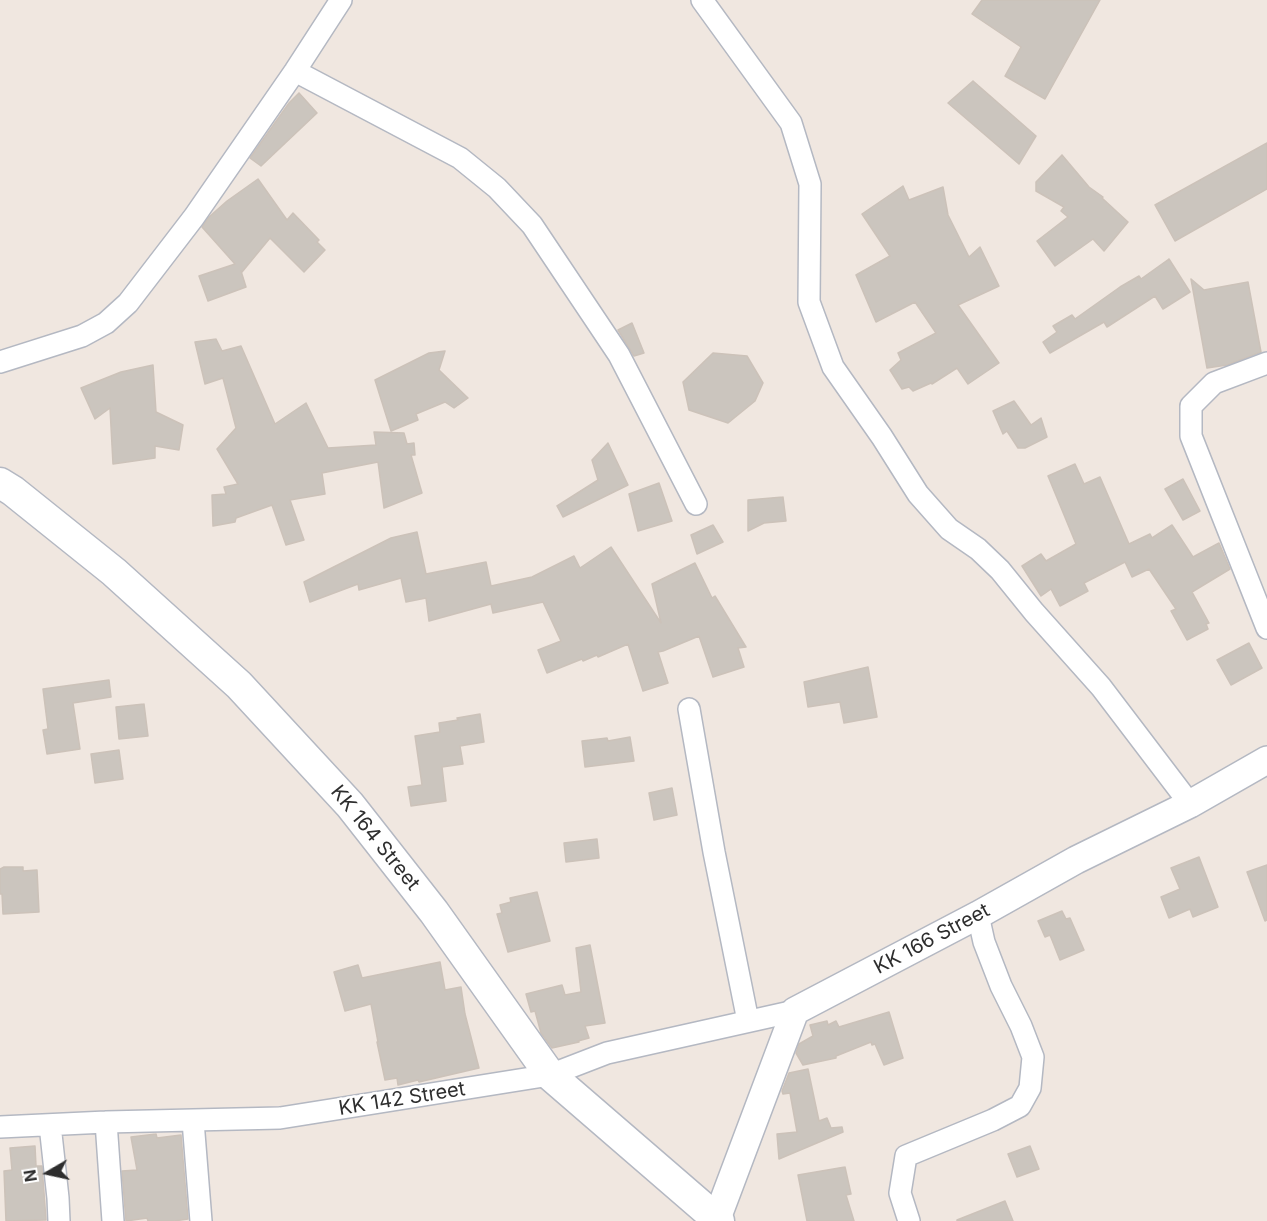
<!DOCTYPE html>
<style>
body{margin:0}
#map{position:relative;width:1267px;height:1221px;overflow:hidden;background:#f0e7e0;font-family:Inter,sans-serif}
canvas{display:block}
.north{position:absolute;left:18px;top:1143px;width:60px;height:60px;-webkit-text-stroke:4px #fff;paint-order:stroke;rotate:261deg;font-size:16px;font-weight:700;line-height:24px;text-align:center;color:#2e2e2e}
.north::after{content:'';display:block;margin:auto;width:21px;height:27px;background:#2e2e2e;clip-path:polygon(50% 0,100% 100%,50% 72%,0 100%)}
</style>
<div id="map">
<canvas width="1267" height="1221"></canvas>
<div class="north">N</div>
</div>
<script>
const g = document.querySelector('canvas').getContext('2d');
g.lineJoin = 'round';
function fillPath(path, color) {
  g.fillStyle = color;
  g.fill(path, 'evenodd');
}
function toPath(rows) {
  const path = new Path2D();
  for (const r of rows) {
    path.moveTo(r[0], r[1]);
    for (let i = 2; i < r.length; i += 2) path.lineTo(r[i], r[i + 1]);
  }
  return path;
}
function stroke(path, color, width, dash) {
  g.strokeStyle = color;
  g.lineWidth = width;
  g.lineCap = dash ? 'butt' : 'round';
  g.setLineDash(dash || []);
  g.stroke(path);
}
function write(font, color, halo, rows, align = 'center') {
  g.font = font + ' Inter,sans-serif';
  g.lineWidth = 5;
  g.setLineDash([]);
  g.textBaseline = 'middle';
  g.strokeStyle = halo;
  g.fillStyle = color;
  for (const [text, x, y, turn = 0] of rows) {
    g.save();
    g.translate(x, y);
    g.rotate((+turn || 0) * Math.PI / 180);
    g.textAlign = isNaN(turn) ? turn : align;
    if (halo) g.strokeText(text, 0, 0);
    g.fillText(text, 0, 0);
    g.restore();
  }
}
const building = toPath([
 [982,0,1100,0,1045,99,1005,76,1021,47,972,14,982,0],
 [973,81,1036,136,1019,164,948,103,973,81],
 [299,93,317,113,261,166,250,158,289,103,299,93],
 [1267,143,1267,189,1175,241,1155,205,1267,143],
 [1062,155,1089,187,1103,197,1102,198,1128,222,1104,251,1093,239,1055,266,1037,241,1068,217,1061,211,1064,207,1036,191,1036,182,1062,155],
 [258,179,287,220,293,213,319,240,317,242,325,250,304,272,270,238,242,272,241,271,246,287,208,301,199,276,235,264,202,227,209,217,227,201,258,179],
 [903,186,909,200,943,187,948,215,969,257,980,247,999,286,958,305,999,363,968,384,957,368,932,384,931,383,913,391,909,387,902,389,890,370,901,360,898,353,936,333,915,302,876,322,856,275,890,256,862,214,903,186],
 [1169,259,1190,292,1163,309,1155,296,1107,327,1104,322,1050,353,1043,342,1057,332,1053,326,1072,315,1075,319,1120,287,1139,276,1141,279,1169,259],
 [1191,279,1204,290,1248,282,1261,352,1227,365,1207,368,1191,279],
 [632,323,644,353,634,356,618,330,632,323],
 [216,339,222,351,241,346,275,424,306,403,328,448,376,445,374,432,404,433,407,444,414,443,415,455,411,455,422,493,384,508,378,462,322,473,325,494,290,500,304,540,286,545,272,505,236,518,235,522,213,526,212,495,226,494,224,487,238,484,217,449,236,428,223,378,205,384,195,342,216,339],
 [445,351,439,370,468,398,454,408,445,402,416,414,418,420,391,431,375,380,429,353,445,351],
 [713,353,747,356,763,383,755,401,728,423,689,410,683,382,713,353],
 [153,365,156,412,183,425,179,450,155,446,155,458,113,464,110,408,95,419,81,388,121,372,153,365],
 [1014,401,1031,425,1041,418,1047,437,1025,448,1018,448,1007,431,1003,434,993,411,1014,401],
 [608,443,628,485,563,517,557,506,598,480,592,460,608,443],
 [1075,464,1084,484,1100,477,1129,544,1150,534,1152,538,1172,525,1193,557,1219,543,1230,569,1192,592,1209,623,1206,624,1208,629,1187,640,1171,611,1176,609,1149,569,1132,577,1125,562,1084,583,1088,591,1060,606,1051,589,1041,596,1022,566,1041,554,1046,561,1076,544,1048,476,1075,464],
 [1183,479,1200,511,1183,520,1165,489,1183,479],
 [659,483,672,521,638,531,629,494,659,483],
 [783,497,786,521,764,523,748,531,748,500,783,497],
 [713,525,723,542,697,554,691,535,713,525],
 [417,532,426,574,486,562,491,586,532,577,574,556,580,568,611,547,661,623,652,584,695,563,712,598,715,596,746,647,738,648,744,667,713,677,699,636,663,651,658,652,668,683,643,691,628,644,598,657,597,655,583,661,582,659,547,673,538,650,561,641,543,602,493,613,491,604,429,621,426,598,406,602,401,578,359,590,358,584,310,602,304,582,391,538,417,532],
 [1249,643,1262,668,1231,685,1217,660,1249,643],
 [868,667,877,717,844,723,840,702,808,707,804,682,868,667],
 [109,680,111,697,73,703,80,749,47,754,43,730,48,729,43,689,109,680],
 [144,704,148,736,119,739,116,707,144,704],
 [480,714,484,742,460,746,463,764,442,767,446,801,411,806,408,787,422,785,415,736,440,732,439,723,458,720,457,718,480,714],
 [630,737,634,761,585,767,582,741,607,738,608,741,630,737],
 [119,750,123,779,95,783,91,754,119,750],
 [672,788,677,815,654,820,649,793,672,788],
 [597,839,599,858,566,862,564,843,597,839],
 [1199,857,1218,907,1193,917,1190,909,1169,918,1161,897,1180,889,1171,868,1199,857],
 [1267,865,1267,920,1265,921,1247,872,1267,865],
 [4,867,23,867,23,871,37,870,39,912,3,914,2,894,0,894,0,869,4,867],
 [537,892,550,941,508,952,497,914,502,913,500,905,511,902,510,898,537,892],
 [1062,911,1066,919,1070,918,1084,950,1060,960,1050,935,1045,937,1038,921,1062,911],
 [590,945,605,1023,585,1026,589,1038,578,1041,579,1042,552,1048,541,1033,535,1011,531,1012,526,994,562,985,565,995,581,992,576,948,590,945],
 [440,962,445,990,461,987,465,1014,479,1068,419,1082,418,1080,398,1085,397,1078,385,1080,377,1042,378,1042,371,1004,345,1011,334,972,358,965,362,978,440,962],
 [889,1012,903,1058,884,1065,875,1044,872,1045,871,1042,836,1056,836,1058,803,1065,796,1053,799,1044,813,1036,810,1025,827,1021,828,1025,836,1021,839,1027,889,1012],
 [808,1069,819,1121,827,1118,831,1128,842,1127,843,1132,779,1159,777,1134,797,1132,790,1093,783,1094,782,1091,789,1073,808,1069],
 [156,1134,157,1138,181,1135,188,1219,174,1221,148,1221,147,1218,126,1221,122,1171,137,1170,131,1137,156,1134],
 [35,1146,36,1166,42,1166,46,1220,6,1221,4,1171,12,1170,10,1148,35,1146],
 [1030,1146,1039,1169,1017,1177,1008,1154,1030,1146],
 [845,1167,851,1194,846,1195,854,1221,807,1221,798,1175,845,1167],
 [1005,1201,1013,1221,957,1221,957,1220,1005,1201]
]);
fillPath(building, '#cbc5be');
stroke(building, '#ccc2b9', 1.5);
const minor = toPath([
 [702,0,791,123,810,184,809,302,833,367,882,437,918,494,949,529,978,549,1000,570,1034,612,1101,687,1190,804],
 [295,71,460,158,497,188,532,225,619,355,696,504],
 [0,362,82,336,106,323,128,303,194,217,295,71,341,0],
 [1267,363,1214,383,1191,406,1191,436,1267,628],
 [689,709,714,852,748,1021],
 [193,1121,201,1221],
 [106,1122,113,1221],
 [50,1125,58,1198,59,1221],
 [0,1127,106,1122,280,1118,550,1075,607,1053,795,1011],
 [909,1221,900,1193,906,1156,993,1120,1020,1106,1030,1088,1033,1057,1021,1026,1001,986,984,942,978,915]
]);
const tertiary = toPath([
 [716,1221,795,1011,978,915,1076,860,1190,804,1267,760]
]);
const secondary = toPath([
 [0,483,13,491,114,572,239,685,350,805,434,912,550,1075,719,1221]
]);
stroke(minor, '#b4b8c2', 24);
stroke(tertiary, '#b4b8c2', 30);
stroke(secondary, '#b4b8c2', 33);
stroke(minor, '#fff', 21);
stroke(tertiary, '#fff', 27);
stroke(secondary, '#fff', 30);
write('20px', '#2e2e2e', '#fff', [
 ["KK 164 Street",375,838,51],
 ["KK 166 Street",932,939,-28],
 ["KK 142 Street",402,1099,-9]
]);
</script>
